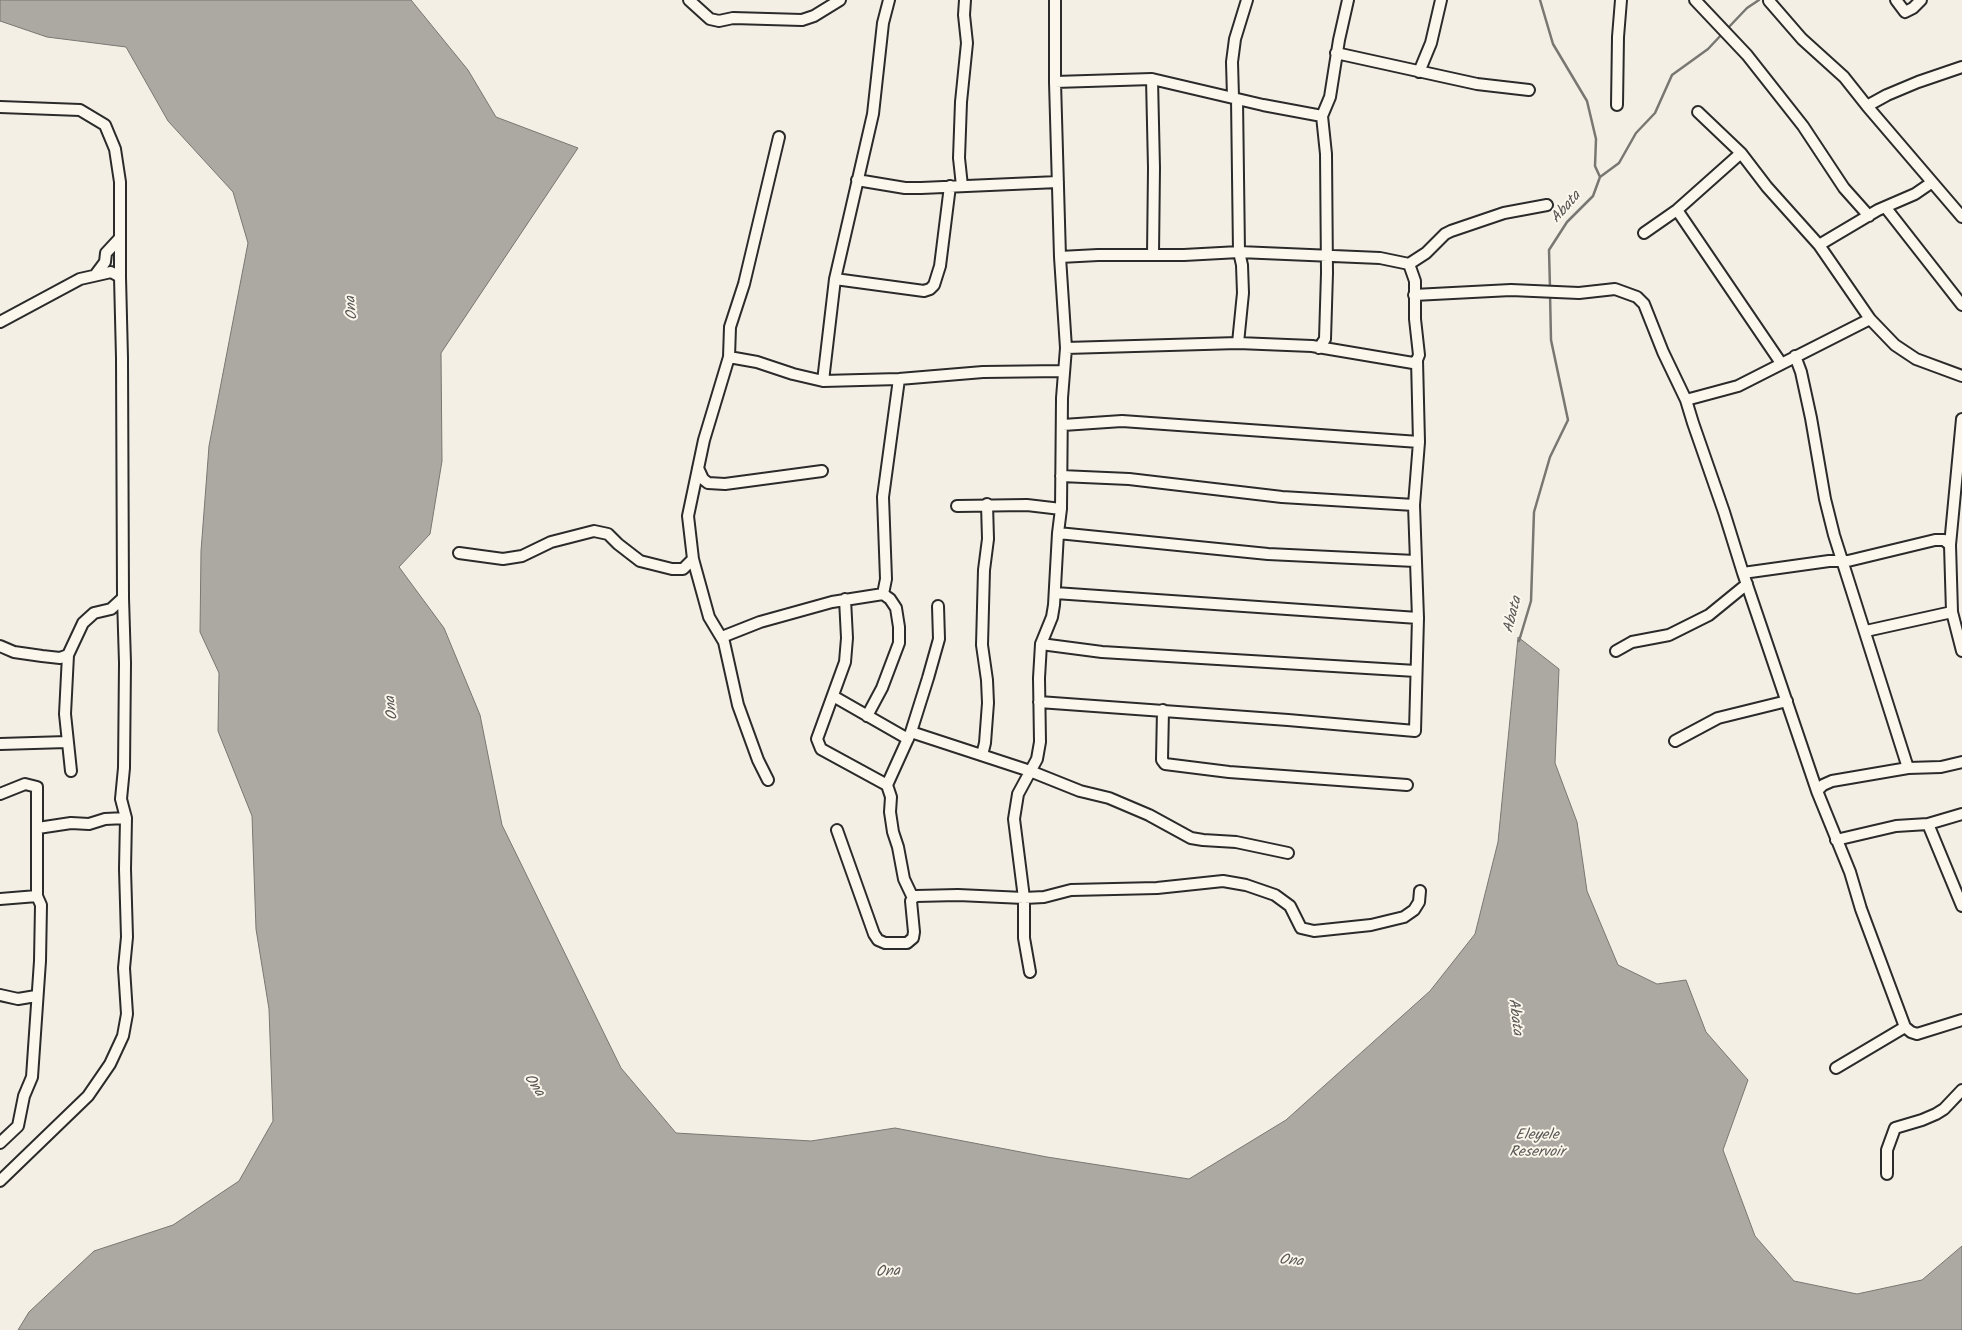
<!DOCTYPE html>
<style>
body{margin:0}
canvas{display:block;background:#f3efe4}
</style>
<canvas width="1962" height="1330"></canvas>
<script>
const g = document.querySelector('canvas').getContext('2d');
g.lineJoin = 'round';
function fillPath(path, color) {
  g.fillStyle = color;
  g.fill(path, 'evenodd');
}
function toPath(rows) {
  const path = new Path2D();
  for (const r of rows) {
    path.moveTo(r[0], r[1]);
    for (let i = 2; i < r.length; i += 2) path.lineTo(r[i], r[i + 1]);
  }
  return path;
}
function stroke(path, color, width, dash) {
  g.strokeStyle = color;
  g.lineWidth = width;
  g.lineCap = dash ? 'butt' : 'round';
  g.setLineDash(dash || []);
  g.stroke(path);
}
function write(font, color, halo, rows, align = 'center') {
  g.font = font + ' Kalam,sans-serif';
  g.lineWidth = 4;
  g.setLineDash([]);
  g.textBaseline = 'middle';
  g.strokeStyle = halo;
  g.fillStyle = color;
  for (const [text, x, y, turn = 0] of rows) {
    g.save();
    g.translate(x, y);
    g.rotate((+turn || 0) * Math.PI / 180);
    g.textAlign = isNaN(turn) ? turn : align;
    if (halo) g.strokeText(text, 0, 0);
    g.fillText(text, 0, 0);
    g.restore();
  }
}
const water = toPath([
 [0,0,411,0,468,70,496,117,578,148,441,353,442,461,430,534,399,567,444,628,480,715,502,825,621,1068,676,1133,811,1141,895,1128,1047,1157,1189,1179,1286,1120,1430,991,1475,934,1498,842,1518,637,1559,669,1555,763,1577,822,1587,891,1618,965,1657,984,1686,980,1706,1032,1748,1080,1723,1150,1755,1236,1794,1281,1857,1294,1922,1280,1962,1246,1962,1330,18,1330,29,1312,94,1251,173,1225,239,1181,273,1121,269,1009,256,929,252,816,218,731,219,673,200,632,201,551,209,446,248,243,233,192,168,121,126,47,47,37,0,21,0,0]
]);
fillPath(water, '#aca9a2');
stroke(water, '#787772', 1);
stroke(toPath([
 [1540,0,1553,44,1587,101,1596,139,1595,166,1600,177,1593,196,1567,222,1549,250,1550,288],
 [1727,29,1747,8,1759,0],
 [1600,177,1619,163,1636,133,1655,113,1672,75,1708,49,1723,33],
 [1519,641,1531,601,1534,512,1550,457,1568,420,1551,340,1550,293]
]), '#787772', 2.5);
const street = toPath([
 [689,0,710,19,719,21,733,18,802,20,814,16,840,0],
 [1695,0,1747,55,1803,126,1844,188,1869,216],
 [1896,0,1905,12,1913,8,1921,0],
 [1769,1,1802,39,1844,77,1867,106,1962,217],
 [1336,53,1477,84,1529,90],
 [1419,72,1431,43,1441,0],
 [1152,79,1154,168,1153,255],
 [1055,82,1152,79,1263,105,1322,116],
 [1233,97,1232,62,1235,39,1247,0],
 [1237,99,1239,252,1242,265,1243,293,1238,343],
 [1617,105,1618,37,1621,0],
 [1867,106,1887,95,1918,82,1962,67],
 [0,107,80,110,105,125,115,149,120,182,120,277],
 [1698,112,1741,153,1767,187,1819,245,1870,319,1895,345,1916,359,1962,376],
 [857,180,905,188,921,188,1058,182],
 [962,186,959,158,961,102,967,43,964,15,965,0],
 [1886,208,1962,305],
 [1677,210,1781,363],
 [1644,233,1677,210,1741,153],
 [1819,245,1878,210,1915,194,1931,183],
 [1060,257,1098,255,1184,255,1239,252,1380,258,1409,264,1426,253,1445,234,1451,231,1504,213,1547,205],
 [96,274,105,262,106,253,119,239],
 [835,279,924,291,930,289,934,285,940,266,950,186],
 [1414,295,1511,290,1579,293,1615,289,1637,297,1644,304,1663,352,1686,400,1693,423,1724,512,1743,573,1817,791,1850,872,1861,909,1905,1027,1911,1032,1917,1034,1962,1020],
 [0,322,80,279,111,272,120,277,122,358,123,598,125,663,124,768,121,799,126,818],
 [1066,348,1238,343,1312,346,1413,363,1417,360],
 [1319,348,1325,339,1327,273,1326,154,1322,116,1330,97,1339,40,1348,0],
 [1795,356,1801,372,1811,418,1825,499,1834,535,1908,768],
 [729,357,757,362,793,374,823,381,899,379,983,372,1063,371],
 [823,381,835,279,873,114,883,23,889,0],
 [1686,400,1738,386,1870,319],
 [1962,419,1950,545,1952,612,1962,651],
 [1063,425,1122,421,1419,442],
 [698,468,703,479,708,483,725,484,822,471],
 [1061,476,1129,479,1282,497,1414,505],
 [957,506,1027,505,1061,509],
 [1058,533,1268,554,1415,561],
 [459,553,503,559,522,556,551,542,594,531,608,534,618,544,640,561,672,569,683,569,693,559],
 [1743,573,1829,561,1848,561,1935,540,1944,540,1950,545],
 [1055,593,1418,618],
 [883,594,886,579,883,497,899,379],
 [1866,631,1952,612],
 [722,637,760,622,832,602,883,594,890,599,896,608,899,627,899,643,882,688,867,716],
 [1041,644,1102,652,1416,671],
 [0,646,14,652,42,656,60,658,68,655,83,623,94,613,111,609,123,598],
 [1616,651,1632,642,1669,635,1709,615,1747,584],
 [68,655,65,714,71,771],
 [833,696,908,739],
 [1039,702,1288,720,1415,731,1418,618,1414,505,1419,442,1417,360,1419,355,1415,319,1415,281,1409,264],
 [1163,710,1162,760,1165,764,1229,772,1407,785],
 [911,732,1030,771,1080,791,1109,798,1149,815,1191,838,1203,840,1236,842,1288,853],
 [1675,741,1718,718,1787,701],
 [0,744,67,742],
 [982,755,985,743,988,703,987,680,982,645,984,570,988,539,987,504],
 [768,780,758,760,738,705,724,642,709,617,693,559,688,516,704,440,729,357,730,327,744,284,779,137],
 [887,785,911,732,928,678,939,639,938,606],
 [1817,791,1823,785,1832,781,1908,768,1941,767,1962,762],
 [0,794,25,784,37,787,37,896],
 [1928,824,1962,906],
 [837,830,874,934,878,940,885,943,907,943,913,938,914,932,911,901,913,898,904,879,898,847,893,832,890,812,891,797,887,785,821,749,817,739,845,662,847,638,845,599],
 [1836,840,1896,826,1928,824,1962,814],
 [913,898,916,896,958,895,1024,898,1044,897,1071,890,1157,888,1223,881,1246,885,1275,895,1290,906,1301,928,1314,931,1371,925,1404,917,1414,910,1419,902,1420,891],
 [0,899,37,896,41,905,40,961,32,1077,24,1096,18,1126,0,1143],
 [1030,972,1024,938,1024,898,1014,819,1018,794,1037,759,1040,742,1039,678,1041,644,1052,617,1054,605,1058,533,1061,509,1062,398,1066,348,1060,257,1055,82,1055,0],
 [0,995,18,999,36,996],
 [1836,1068,1905,1027],
 [1887,1174,1887,1150,1895,1128,1922,1120,1936,1114,1944,1109,1962,1090],
 [0,1181,88,1096,110,1064,123,1036,127,1014,124,968,127,937,125,869,126,818,105,819,89,824,71,823,38,828]
]);
stroke(street, '#2b2b2b', 14);
stroke(street, '#fbf7ec', 10);
write('italic 15px', '#585755', '#fbf7ec', [
 ["Abata",1567,208,-49],
 ["Ona",353,308,-96],
 ["Abata",1514,615,-76],
 ["Ona",393,708,-97],
 ["Abata",1514,1017,82],
 ["Ona",533,1086,55],
 ["Eleyele",1537,1136],
 ["Reservoir",1537,1153],
 ["Ona",1291,1262,5],
 ["Ona",888,1273,-4]
]);
</script>
